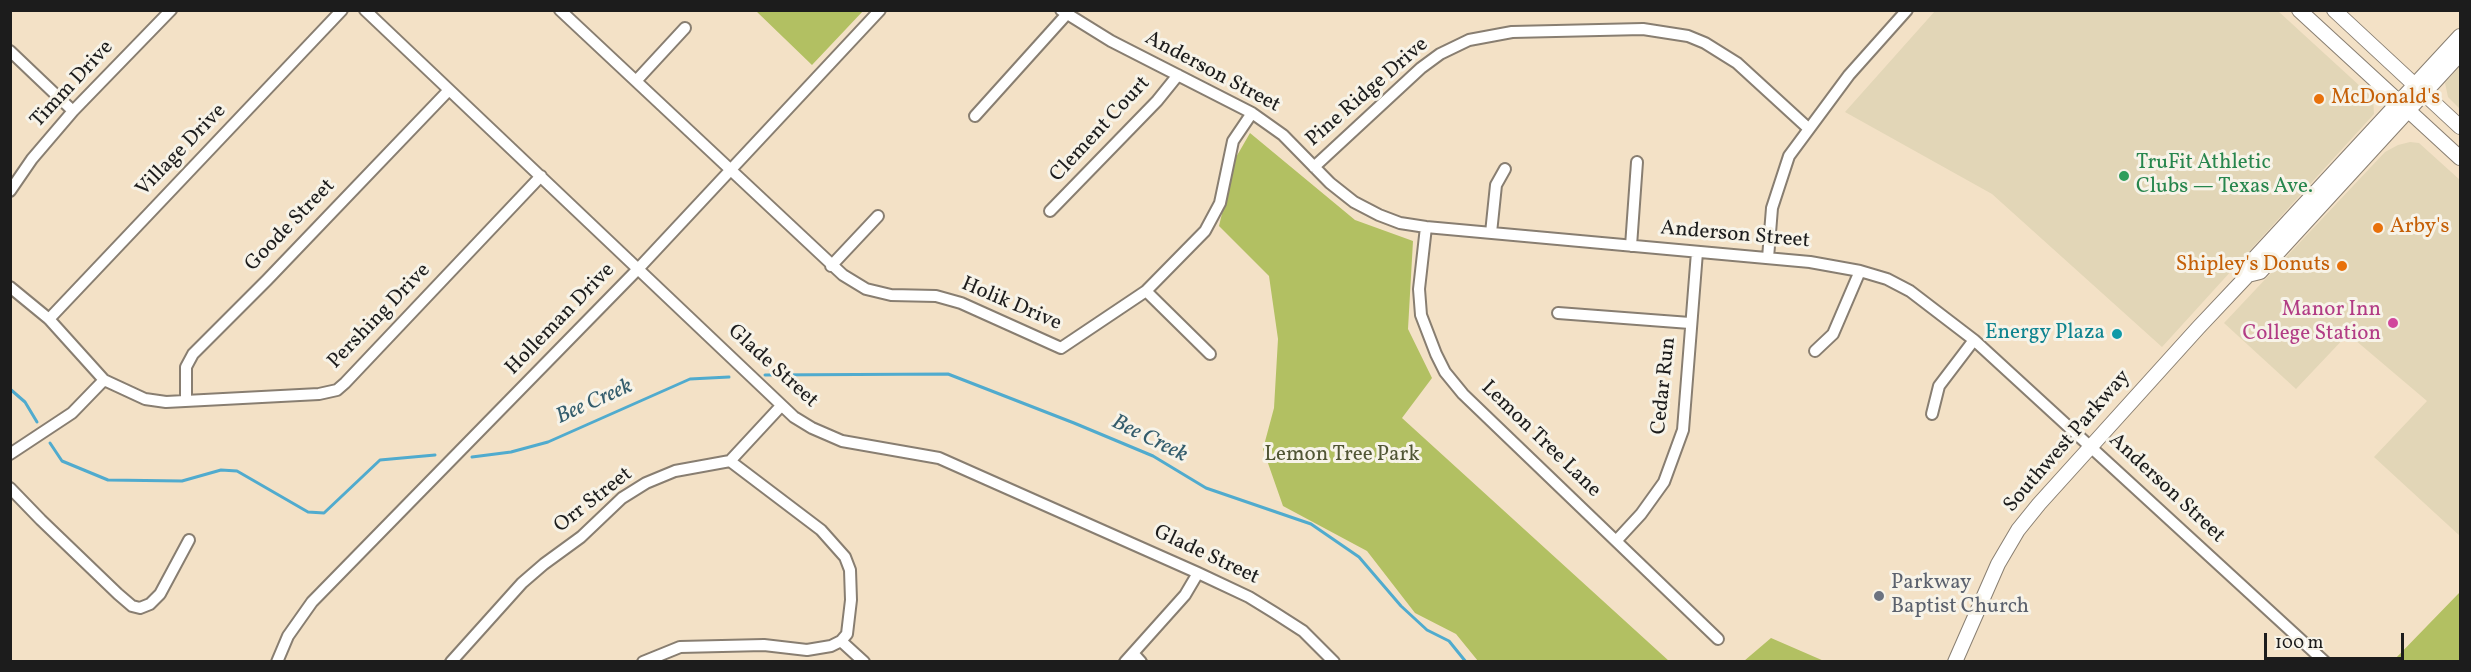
<!DOCTYPE html>
<meta charset="utf-8">
<style>
body{margin:0}
#map{position:relative;width:2471px;height:672px;overflow:hidden;background:#f3e1c6;font-family:Vollkorn,serif}
canvas{display:block}
.frame{position:absolute;inset:0;border:12px solid #1c1c1c;pointer-events:none}
.scale{position:absolute;left:2264px;top:633px;width:140px;height:27px;box-sizing:border-box;border:3px solid #1c1c1c;border-top:0;padding-left:8px;font-size:18px;line-height:21px;white-space:nowrap;color:#1c1c1c;-webkit-text-stroke:4px #f7f3e8;paint-order:stroke}
</style>
<div id="map">
<canvas width="2471" height="672"></canvas>
<div class="frame"></div>
<div class="scale">100 m</div>
</div>
<script>
const g = document.querySelector('canvas').getContext('2d');
g.lineJoin = 'round';
function fillPath(path, color) {
  g.fillStyle = color;
  g.fill(path, 'evenodd');
}
function toPath(rows) {
  const path = new Path2D();
  for (const r of rows) {
    path.moveTo(r[0], r[1]);
    for (let i = 2; i < r.length; i += 2) path.lineTo(r[i], r[i + 1]);
  }
  return path;
}
function stroke(path, color, width, dash) {
  g.strokeStyle = color;
  g.lineWidth = width;
  g.lineCap = dash ? 'butt' : 'round';
  g.setLineDash(dash || []);
  g.stroke(path);
}
function write(font, color, halo, rows, align = 'center') {
  g.font = font + ' Vollkorn,serif';
  g.lineWidth = 6;
  g.setLineDash([]);
  g.textBaseline = 'middle';
  g.strokeStyle = halo;
  g.fillStyle = color;
  for (const [text, x, y, turn = 0] of rows) {
    g.save();
    g.translate(x, y);
    g.rotate((+turn || 0) * Math.PI / 180);
    g.textAlign = isNaN(turn) ? turn : align;
    if (halo) g.strokeText(text, 0, 0);
    g.fillText(text, 0, 0);
    g.restore();
  }
}
fillPath(toPath([
 [1935,11,2278,11,2373,98,2374,114,2162,347,1992,194,1845,112],
 [2460,66,2460,109,2448,97,2445,83],
 [2410,142,2419,143,2460,180,2460,536,2374,457,2427,401,2348,334,2296,389,2224,323,2385,152,2398,145]
]), '#e2d6b7');
fillPath(toPath([
 [756,11,863,11,812,65],
 [1250,133,1355,220,1413,241,1408,329,1432,378,1402,418,1669,661,1478,661,1456,634,1415,613,1367,551,1283,506,1263,449,1274,408,1278,339,1269,276,1219,226,1235,159],
 [2460,592,2460,661,2393,661],
 [1771,638,1824,661,1744,661]
]), '#b2c062');
stroke(toPath([
 [765,375,948,374,1074,423,1153,456,1206,488,1311,524,1359,557,1401,606,1427,630,1449,641,1466,662],
 [10,389,25,402,37,422],
 [50,443,62,461,108,480,182,481,221,470,237,471,308,512,324,513,380,460,435,455],
 [472,457,511,452,548,442,690,379,729,377]
]), '#50abce', 3);
const minor = toPath([
 [365,10,794,417,812,428,842,441,939,458,1198,573,1249,597,1275,613,1303,631,1334,662],
 [560,10,843,275,866,289,891,295,936,296,961,303,1061,348,1146,291,1205,231,1220,203,1233,141,1252,113],
 [1061,10,1111,41,1252,113,1283,135,1330,183,1354,202,1379,215,1400,223,1426,227,1810,262,1860,271,1887,279,1910,291,1974,340,2325,662],
 [10,51,73,111],
 [636,81,685,28],
 [975,116,1066,15],
 [1314,167,1421,68,1440,54,1469,40,1512,32,1643,29,1688,36,1705,43,1737,63,1808,128],
 [10,191,32,159,73,111,171,10],
 [1050,211,1157,101,1178,75],
 [1426,227,1419,289,1421,315,1436,354,1445,372,1463,394,1718,639],
 [1491,233,1496,185,1505,169],
 [1631,246,1637,162],
 [1768,258,1772,208,1789,156,1849,75,1907,10],
 [831,266,878,216],
 [10,287,49,319,104,380,145,399,166,402,319,394,337,390,345,383,541,176],
 [1146,291,1210,354],
 [1558,313,1690,323],
 [49,319,342,10],
 [1815,351,1833,334,1860,271],
 [186,400,186,367,193,354,267,280,449,90],
 [1932,414,1939,386,1974,340],
 [10,454,72,413,104,380],
 [10,488,41,520,118,594,132,606,140,608,150,604,160,594,189,540],
 [1617,540,1641,514,1664,482,1683,430,1697,252],
 [841,641,864,662],
 [1133,653,1141,662],
 [277,662,288,636,312,602,638,269,880,10],
 [451,662,522,583,544,564,581,537,622,498,646,483,675,471,730,461,781,406],
 [643,662,680,647,764,645,807,650,831,646,841,641,847,634,851,600,850,570,845,557,821,530,730,461],
 [1125,662,1185,595,1198,573]
]);
const major = toPath([
 [2299,10,2460,158],
 [2334,10,2460,127],
 [2248,275,2250,263,2460,36],
 [1955,662,1998,564,2018,530,2039,504,2198,328,2248,275,2260,272,2460,54]
]);
stroke(minor, '#887e71', 14);
stroke(major, '#887e71', 16);
stroke(minor, '#fff', 10);
stroke(major, '#fff', 14);
for (const [x, y, r, color] of [
 [2319,99,6,"#e8710a"],
 [2124,176,6,"#2e9e5b"],
 [2378,228,6,"#e8710a"],
 [2342,266,6,"#e8710a"],
 [2393,323,6,"#d1479c"],
 [2117,334,6,"#0f9aa8"],
 [1879,596,6,"#6b7280"]
]) {
  const dot = new Path2D();
  dot.arc(x, y, r, 0, 2 * Math.PI);
  g.fillStyle = color;
  g.fill(dot);
  stroke(dot, '#f7f3e8', 2);
}
write('21px', '#1c1c1c', '#f7f3e8', [
 ["Anderson Street",1212,73,28],
 ["Timm Drive",73,85,-47],
 ["Pine Ridge Drive",1368,93,-41],
 ["Clement Court",1101,130,-47],
 ["Village Drive",182,151,-46],
 ["Goode Street",291,226,-46],
 ["Anderson Street",1735,236,5],
 ["Holik Drive",1011,305,23],
 ["Pershing Drive",380,317,-46],
 ["Holleman Drive",561,320,-46],
 ["Glade Street",772,367,42],
 ["Cedar Run",1665,386,-84],
 ["Lemon Tree Lane",1540,440,44],
 ["Southwest Parkway",2068,442,-49],
 ["Anderson Street",2166,489,43],
 ["Orr Street",594,501,-38],
 ["Glade Street",1206,556,25]
]);
write('21px', '#c56008', '#f7f3e8', [
 ["McDonald's",2331,99],
 ["Arby's",2390,228],
 ["Shipley's Donuts",2330,266,"right"]
], 'left');
write('21px', '#27864d', '#f7f3e8', [
 ["TruFit Athletic",2136,164],
 ["Clubs — Texas Ave.",2136,188]
], 'left');
write('21px', '#b23c85', '#f7f3e8', [
 ["Manor Inn",2381,311],
 ["College Station",2381,335]
], 'right');
write('21px', '#0d838f', '#f7f3e8', [
 ["Energy Plaza",2105,334]
], 'right');
write('21px', '#505534', '#f7f3e8', [
 ["Lemon Tree Park",1342,456]
]);
write('21px', '#5b616d', '#f7f3e8', [
 ["Parkway",1891,584],
 ["Baptist Church",1891,608]
], 'left');
write('italic 22px', '#335c6c', '#f7f3e8', [
 ["Bee Creek",595,403,-24],
 ["Bee Creek",1149,440,26]
]);
</script>
